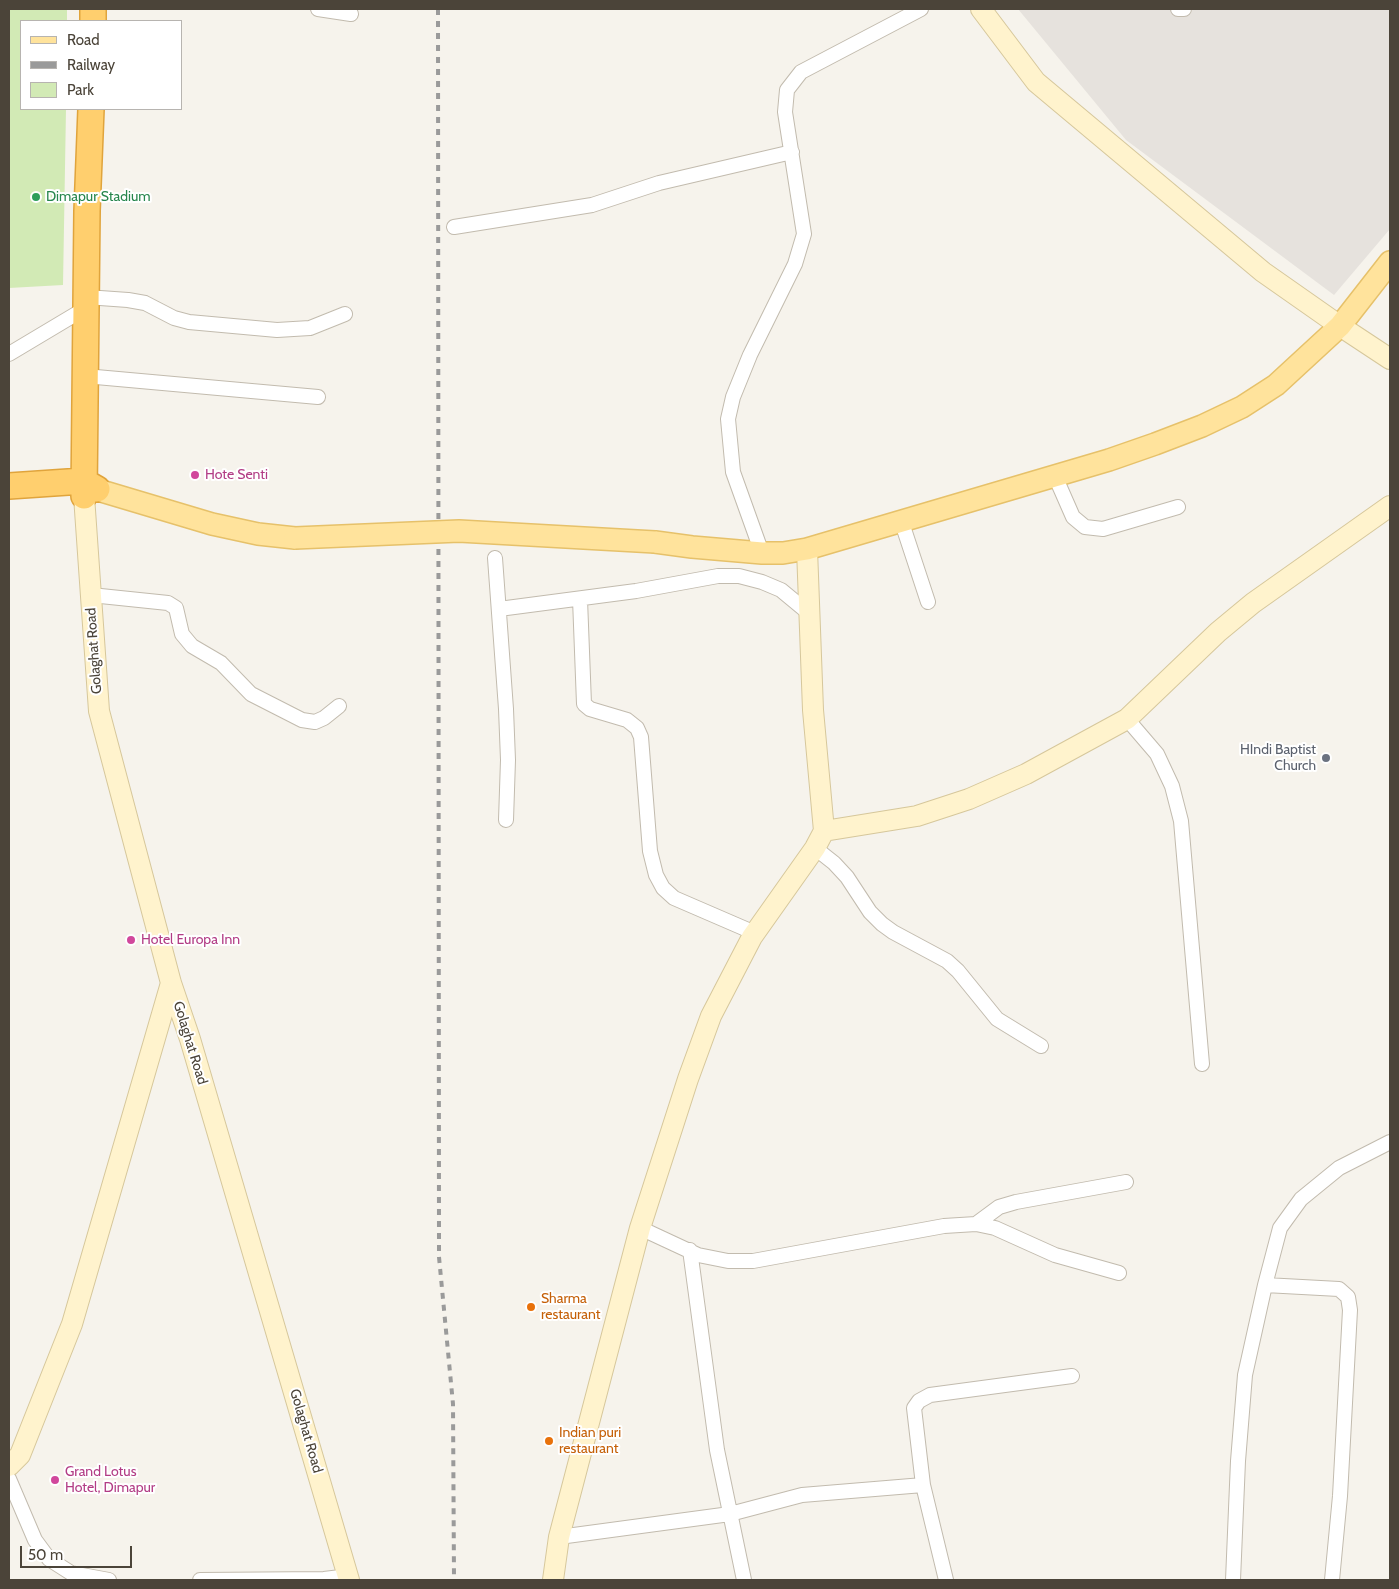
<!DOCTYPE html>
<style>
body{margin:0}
#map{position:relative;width:1399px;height:1589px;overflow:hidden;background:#f6f3ec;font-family:Cabin,sans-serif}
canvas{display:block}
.frame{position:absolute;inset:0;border:10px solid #4b4439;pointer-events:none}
.legend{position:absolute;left:20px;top:20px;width:162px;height:90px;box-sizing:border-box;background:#fff;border:1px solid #b7b4b0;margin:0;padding:6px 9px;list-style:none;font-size:15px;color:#4b4439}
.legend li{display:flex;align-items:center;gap:10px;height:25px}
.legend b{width:25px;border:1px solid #b7b4b0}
.scale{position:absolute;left:20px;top:1546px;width:112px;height:22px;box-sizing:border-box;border:2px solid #4b4439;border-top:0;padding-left:6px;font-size:15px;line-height:18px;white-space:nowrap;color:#4b4439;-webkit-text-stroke:4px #fff;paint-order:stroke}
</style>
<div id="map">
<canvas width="1399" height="1589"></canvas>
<div class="frame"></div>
<ul class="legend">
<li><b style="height:6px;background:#ffe39c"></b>Road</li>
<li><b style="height:6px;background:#9a9a9a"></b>Railway</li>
<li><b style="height:14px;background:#d2eab5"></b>Park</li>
</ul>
<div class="scale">50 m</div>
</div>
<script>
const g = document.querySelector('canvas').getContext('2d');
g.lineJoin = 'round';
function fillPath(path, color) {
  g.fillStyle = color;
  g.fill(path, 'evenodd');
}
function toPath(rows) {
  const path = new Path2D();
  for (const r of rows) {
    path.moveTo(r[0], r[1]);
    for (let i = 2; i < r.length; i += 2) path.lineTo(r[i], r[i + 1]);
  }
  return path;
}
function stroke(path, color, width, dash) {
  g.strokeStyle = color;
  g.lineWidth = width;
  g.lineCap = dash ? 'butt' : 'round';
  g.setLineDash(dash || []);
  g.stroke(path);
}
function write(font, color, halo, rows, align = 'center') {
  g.font = font + ' Cabin,sans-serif';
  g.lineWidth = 4;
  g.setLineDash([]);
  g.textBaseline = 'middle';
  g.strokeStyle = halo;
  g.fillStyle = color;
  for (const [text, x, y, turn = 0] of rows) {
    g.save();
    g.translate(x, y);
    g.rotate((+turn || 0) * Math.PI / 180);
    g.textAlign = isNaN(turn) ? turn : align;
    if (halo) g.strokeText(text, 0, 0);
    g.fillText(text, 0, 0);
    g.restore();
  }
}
fillPath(toPath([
 [1018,9,1390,9,1390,229,1334,295,1126,140]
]), '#e6e2dd');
fillPath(toPath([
 [9,9,67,9,67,21,21,21,21,109,66,109,63,285,9,288]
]), '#d2eab5');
const street = toPath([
 [318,9,351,14],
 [1178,9,1184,9],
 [454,227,592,205,659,183,792,152],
 [86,297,128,300,145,303,174,318,189,322,277,330,310,328,345,314],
 [9,354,86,308],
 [85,376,318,397],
 [1055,476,1073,517,1085,527,1103,529,1178,507],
 [901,520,928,602],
 [762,553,733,472,728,419,733,397,750,355,795,264,804,234,785,112,787,90,801,72,921,9],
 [495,558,506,709,508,760,506,820],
 [91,595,168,603,176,608,182,634,192,646,221,663,251,694,302,720,315,722,324,718,339,706],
 [580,599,584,704,590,709,627,720,637,728,641,737,650,851,656,875,663,888,674,898,755,933],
 [499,609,636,591,718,576,739,576,762,582,781,590,810,614],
 [1127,719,1157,754,1172,786,1181,821,1202,1064],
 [815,848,834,863,847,877,870,912,882,924,893,932,947,961,958,971,997,1019,1041,1046],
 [976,1224,999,1207,1016,1202,1126,1182],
 [640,1228,698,1255,728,1261,753,1261,944,1226,976,1224,995,1228,1055,1255,1119,1273],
 [690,1250,717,1450,744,1580],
 [1265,1285,1339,1289,1348,1297,1350,1310,1340,1496,1332,1580],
 [9,1479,35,1540,49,1559,71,1573,109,1580],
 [559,1537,730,1514,802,1495,923,1485],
 [200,1580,324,1579,349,1576],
 [946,1580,923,1485,914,1408,919,1401,930,1395,1072,1376],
 [1233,1580,1238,1461,1245,1375,1265,1285,1280,1228,1301,1199,1339,1168,1390,1142]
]);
const secondary = toPath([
 [981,9,1036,82,1263,272,1340,326,1390,359],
 [84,496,99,711,171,983,190,1039,349,1580],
 [824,831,917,816,969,799,1026,774,1127,719,1218,632,1253,603,1390,506],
 [9,1466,20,1455,72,1324,171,983],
 [553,1580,559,1537,640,1228,688,1079,711,1016,752,937,815,848,824,831,813,710,807,549]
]);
const primary = toPath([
 [98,490,212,524,258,534,295,538],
 [655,542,692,547,762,553,783,553,807,549,1109,460,1155,444,1202,426,1242,407,1276,385,1340,326,1390,262]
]);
const highway = toPath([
 [93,21,93,9],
 [9,486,83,481,97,489],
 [84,496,87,211,91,109]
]);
stroke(street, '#c2bbae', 16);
stroke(secondary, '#d6c79b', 22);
stroke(primary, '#e6c16a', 24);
stroke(highway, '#e0a43c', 28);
stroke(street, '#fff', 14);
stroke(secondary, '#fff3cd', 20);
stroke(primary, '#ffe39c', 21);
stroke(highway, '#ffcf6e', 25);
stroke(toPath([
 [438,9,439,1257,453,1404,454,1580]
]), '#9a9a9a', 4, [6, 6]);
const primaryBridge = toPath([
 [295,538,459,531,655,542]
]);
stroke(primaryBridge, '#e6c16a', 24, []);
stroke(primaryBridge, '#ffe39c', 21);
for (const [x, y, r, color] of [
 [36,197,5,"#2e9e5b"],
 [195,475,5,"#d1479c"],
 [1326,758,5,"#6b7280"],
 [131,940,5,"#d1479c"],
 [531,1307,5,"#e8710a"],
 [549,1441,5,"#e8710a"],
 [55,1480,5,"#d1479c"]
]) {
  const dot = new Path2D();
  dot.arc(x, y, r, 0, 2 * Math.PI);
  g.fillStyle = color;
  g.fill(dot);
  stroke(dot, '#fff', 2);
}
write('14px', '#27864d', '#fff', [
 ["Dimapur Stadium",46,197]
], 'left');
write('14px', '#b23c85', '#fff', [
 ["Hote Senti",205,475],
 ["Hotel Europa Inn",141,940],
 ["Grand Lotus",65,1472],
 ["Hotel, Dimapur",65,1488]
], 'left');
write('14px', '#4b4439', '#fff', [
 ["Golaghat Road",94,651,-94],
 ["Golaghat Road",190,1043,73],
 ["Golaghat Road",306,1431,74]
]);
write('14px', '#5b616d', '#fff', [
 ["HIndi Baptist",1316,750],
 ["Church",1316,766]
], 'right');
write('14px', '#c56008', '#fff', [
 ["Sharma",541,1299],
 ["restaurant",541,1315],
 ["Indian puri",559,1433],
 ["restaurant",559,1449]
], 'left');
</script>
